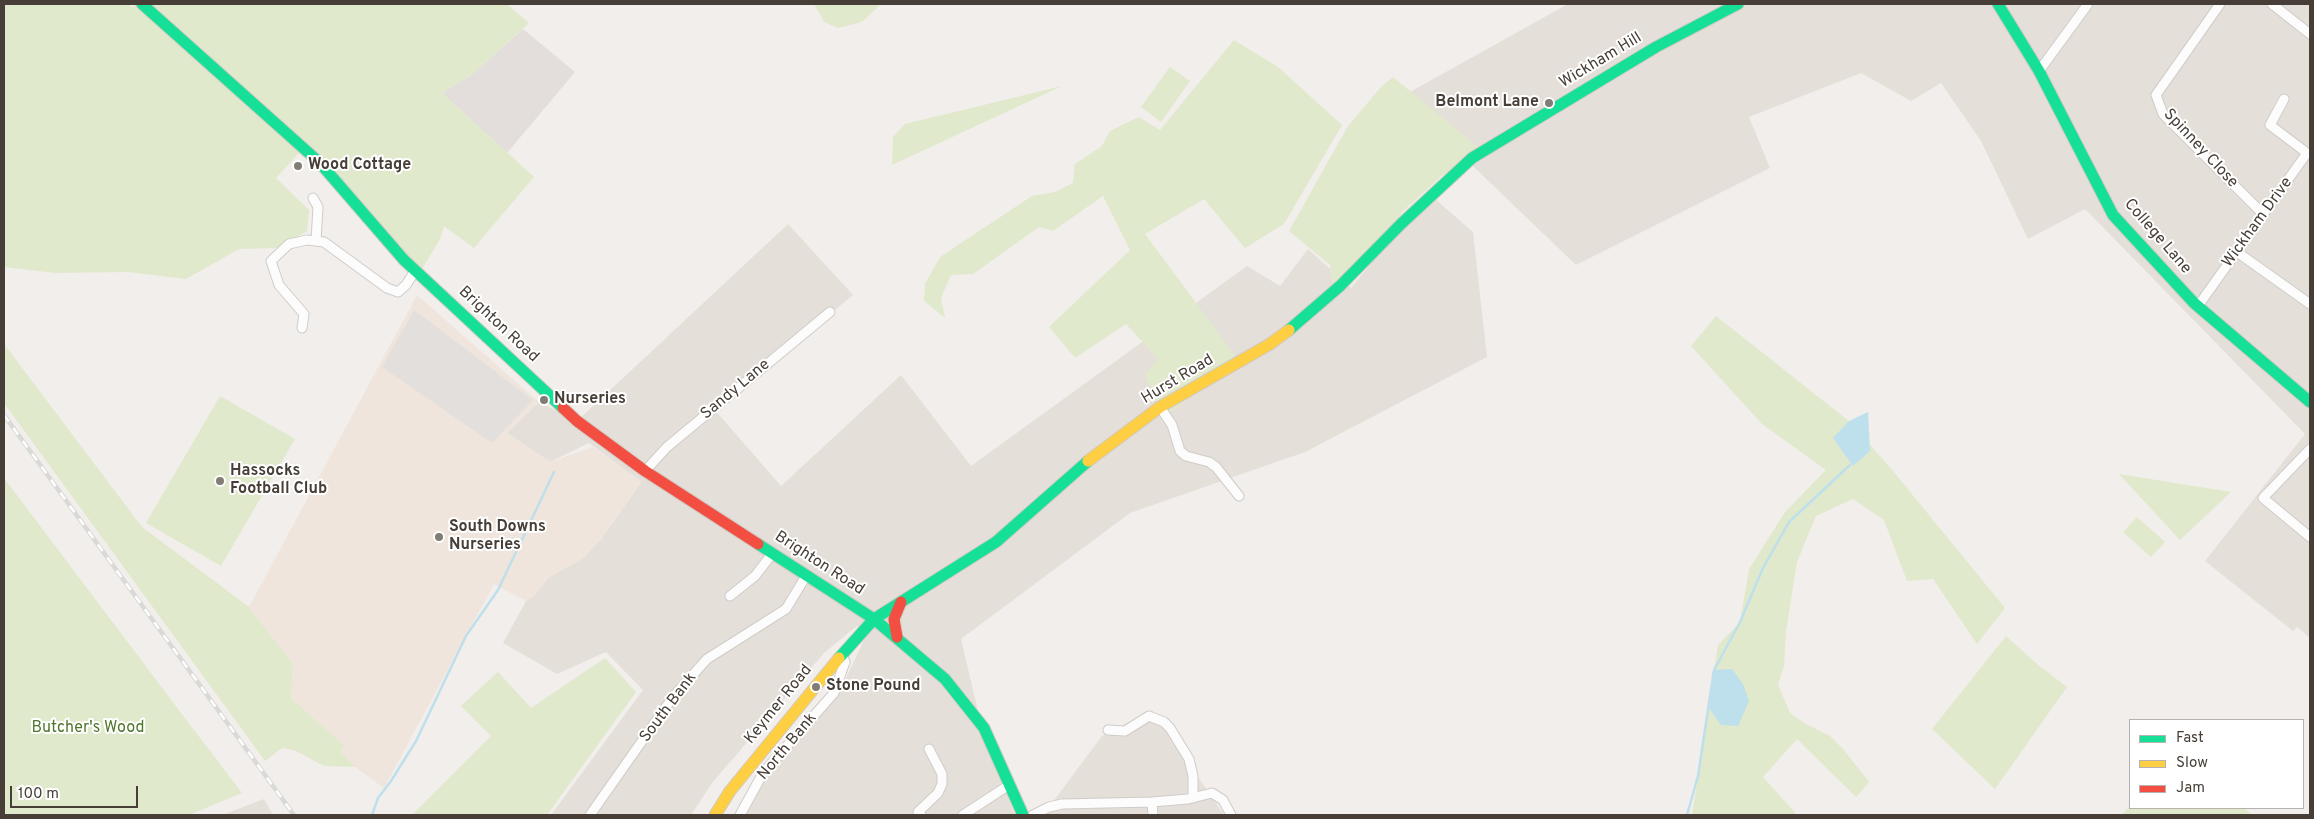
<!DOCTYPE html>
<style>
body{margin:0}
#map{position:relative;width:2314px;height:819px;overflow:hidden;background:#f1eeeb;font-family:Overpass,sans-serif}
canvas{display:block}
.frame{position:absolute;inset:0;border:5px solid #473f37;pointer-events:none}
.legend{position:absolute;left:2129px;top:719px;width:175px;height:90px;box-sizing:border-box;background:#fff;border:1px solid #b5b2af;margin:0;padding:6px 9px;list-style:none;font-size:15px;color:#473f37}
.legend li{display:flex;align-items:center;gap:10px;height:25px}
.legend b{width:25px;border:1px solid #b5b2af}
.scale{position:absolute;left:10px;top:786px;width:128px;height:22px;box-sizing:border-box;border:2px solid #473f37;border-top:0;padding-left:6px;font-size:15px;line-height:18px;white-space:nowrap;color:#473f37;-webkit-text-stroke:4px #fff;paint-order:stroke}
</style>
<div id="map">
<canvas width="2314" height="819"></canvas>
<div class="frame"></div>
<ul class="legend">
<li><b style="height:6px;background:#16e098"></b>Fast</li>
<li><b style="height:6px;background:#ffcf43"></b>Slow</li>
<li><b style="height:6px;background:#f24e42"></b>Jam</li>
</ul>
<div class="scale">100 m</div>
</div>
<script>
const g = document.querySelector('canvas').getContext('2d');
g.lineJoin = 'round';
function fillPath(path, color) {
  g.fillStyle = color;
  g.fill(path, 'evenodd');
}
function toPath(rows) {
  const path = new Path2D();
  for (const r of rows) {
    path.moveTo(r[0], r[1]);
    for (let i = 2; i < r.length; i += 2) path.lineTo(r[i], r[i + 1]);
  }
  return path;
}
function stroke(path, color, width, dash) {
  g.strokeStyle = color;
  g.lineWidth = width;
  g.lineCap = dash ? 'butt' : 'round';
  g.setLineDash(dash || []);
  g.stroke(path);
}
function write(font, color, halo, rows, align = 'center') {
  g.font = font + ' Overpass,sans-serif';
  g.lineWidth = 4;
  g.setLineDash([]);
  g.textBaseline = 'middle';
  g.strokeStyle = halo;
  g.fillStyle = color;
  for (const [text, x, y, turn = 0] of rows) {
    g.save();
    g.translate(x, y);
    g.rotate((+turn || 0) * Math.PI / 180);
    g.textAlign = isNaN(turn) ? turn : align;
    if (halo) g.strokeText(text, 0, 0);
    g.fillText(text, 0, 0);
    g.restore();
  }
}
fillPath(toPath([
 [1568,4,2310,4,2310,638,2297,627,2293,631,2205,561,2305,434,2085,209,2028,239,1981,141,1941,83,1911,101,1861,73,1749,117,1770,168,1576,265,1401,97],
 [1435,199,1473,232,1487,357,1305,452,1130,513,961,639,985,741,1015,815,744,815,764,780,838,695,864,640,857,626,824,653,712,783,691,815,551,815,643,690,606,652,557,674,503,643,526,601,534,596,548,578,583,558,601,539,641,482,589,443,550,462,507,433,539,402,577,421,788,224,853,295,714,409,781,486,901,375,971,466,1247,266,1280,286,1308,249,1351,288,1381,251],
 [1152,710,1224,815,1043,815,1102,736],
 [264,799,273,815,222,815]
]), '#e5dfd9');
fillPath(toPath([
 [417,295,539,402,507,433,550,462,593,447,641,481,601,539,583,558,548,578,534,596,526,601,494,584,384,788,355,767,341,752,344,745,291,698,293,664,249,607]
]), '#f0e5dc');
fillPath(toPath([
 [523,29,575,72,507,153,442,93,470,76]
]), '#e3dedb');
fillPath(toPath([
 [4,4,127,4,132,7,135,4,507,4,529,23,470,76,442,93,534,177,474,248,444,226,440,239,419,274,300,152,276,178,309,210,307,231,278,248,239,249,186,279,128,272,56,273,4,267],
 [814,4,881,4,862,22,838,28,824,22],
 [1234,40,1278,67,1342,125,1284,224,1245,248,1204,199,1145,234,1240,362,1163,417,1145,375,1158,359,1126,324,1075,358,1049,327,1130,250,1103,196,1053,231,1039,227,973,274,951,275,941,298,945,318,924,301,925,284,940,257,1032,196,1055,192,1073,183,1075,164,1102,146,1110,131,1139,117,1160,130],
 [1170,67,1190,81,1161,122,1141,107],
 [1393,77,1483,151,1449,178,1444,174,1403,211,1375,248,1333,290,1330,265,1289,231,1348,126,1381,87],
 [1062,86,892,165,893,137,905,124],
 [1716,316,1849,421,1893,471,2005,608,1977,644,1933,579,1907,581,1884,520,1853,499,1816,516,1797,562,1786,631,1784,666,1778,685,1790,713,1804,723,1830,736,1844,750,1869,782,1856,797,1797,739,1763,777,1797,815,1692,815,1718,645,1740,622,1749,569,1785,512,1826,470,1762,424,1691,346],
 [4,344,142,527,249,607,293,664,291,698,344,745,341,752,355,767,324,766,294,750,282,748,265,761,4,403],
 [220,396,295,439,221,566,146,523],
 [2119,474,2231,492,2180,540],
 [4,478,178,709,242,793,189,815,4,815],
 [2137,517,2165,542,2151,557,2123,532],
 [2006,636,2038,665,2067,687,1995,789,1932,729],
 [605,658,636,692,547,815,412,815,491,736,461,706,498,672,531,708],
 [2130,806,2244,808,2252,815,2122,815]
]), '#e1e9cc');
fillPath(toPath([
 [414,310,533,400,492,443,382,367]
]), '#e3dfdc');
fillPath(toPath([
 [1868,412,1870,451,1853,466,1833,438,1849,421],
 [1732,669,1743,684,1749,701,1738,726,1721,725,1708,707,1714,670]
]), '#bedfec');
stroke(toPath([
 [372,815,378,798,391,781,416,741,466,636,498,590,554,472],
 [1687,815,1698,776,1714,670,1740,622,1763,568,1789,522,1850,465]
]), '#bedfec', 2.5);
const street = toPath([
 [2220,4,2156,95,2163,114,2264,215],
 [2272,4,2310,34],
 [2039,71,2088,4],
 [313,198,318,207,316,241],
 [2237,252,2310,304],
 [2198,306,2307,153,2270,125,2284,99],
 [302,328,304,314,279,285,271,261,289,244,307,240,324,242,387,288,398,292,406,285,415,271],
 [1160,407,1172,425,1180,451,1186,456,1209,462,1216,467,1239,496],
 [2310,449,2263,498,2310,537],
 [645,471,667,447,830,312],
 [730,596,755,576,772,554],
 [1108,730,1125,731,1149,716,1164,722,1170,728,1189,759,1193,776,1193,798],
 [1152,802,1153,815],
 [590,815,673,697,707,659,786,609,806,576],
 [740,815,763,773,834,693,845,662,842,654],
 [921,815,918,812,938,793,942,784,942,774,929,749],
 [963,815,1009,785],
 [1033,815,1049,807,1062,804,1152,802,1188,799,1212,793,1223,800,1231,815]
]);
const fast = toPath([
 [142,4,320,163,404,260,563,408],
 [1998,4,2039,71,2113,215,2194,303,2310,402],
 [1289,330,1340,286,1401,224,1472,158,1656,47,1738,4],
 [758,544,874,619,945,679,984,728,1023,815],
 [839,658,874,619,996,542,1088,461]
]);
const slow = toPath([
 [1088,461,1160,407,1270,344,1289,330],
 [715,815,730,791,839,658]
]);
const jam = toPath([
 [563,408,577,421,645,471,758,544],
 [897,637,894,619,901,602]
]);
stroke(street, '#cfccc8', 11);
stroke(fast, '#d0cac2', 13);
stroke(slow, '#d0cac2', 13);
stroke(jam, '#d0cac2', 13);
stroke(street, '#fdfcfc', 9);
stroke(fast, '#16e098', 11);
stroke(slow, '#ffcf43', 11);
stroke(jam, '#f24e42', 11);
const rail = toPath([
 [4,415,294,815]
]);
stroke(rail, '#d9d9d8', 4.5);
stroke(rail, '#fff', 2.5, [8]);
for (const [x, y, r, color] of [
 [1549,103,5,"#827c76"],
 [298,166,5,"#827c76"],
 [544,400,5,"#827c76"],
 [220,481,5,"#827c76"],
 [439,537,5,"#827c76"],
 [816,687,5,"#827c76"]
]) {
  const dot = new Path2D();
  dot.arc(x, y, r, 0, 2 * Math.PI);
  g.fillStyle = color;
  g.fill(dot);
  stroke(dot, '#fff', 2);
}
write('16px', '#473f37', '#fff', [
 ["Wickham Hill",1601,61,-31],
 ["Spinney Close",2200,149,47],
 ["Wickham Drive",2258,223,-54],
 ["College Lane",2157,237,49],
 ["Brighton Road",498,325,43],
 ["Hurst Road",1178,380,-31],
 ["Sandy Lane",736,390,-40],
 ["Brighton Road",819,564,33],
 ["Keymer Road",779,705,-51],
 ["South Bank",669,708,-53],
 ["North Bank",788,747,-50]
]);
write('bold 16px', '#473f37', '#fff', [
 ["Belmont Lane",1539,103,"right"],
 ["Wood Cottage",308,166],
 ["Nurseries",554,400],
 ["Hassocks",230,472],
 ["Football Club",230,490],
 ["South Downs",449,528],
 ["Nurseries",449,546],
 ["Stone Pound",826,687]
], 'left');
write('16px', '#50762d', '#fff', [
 ["Butcher's Wood",88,729]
]);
</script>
